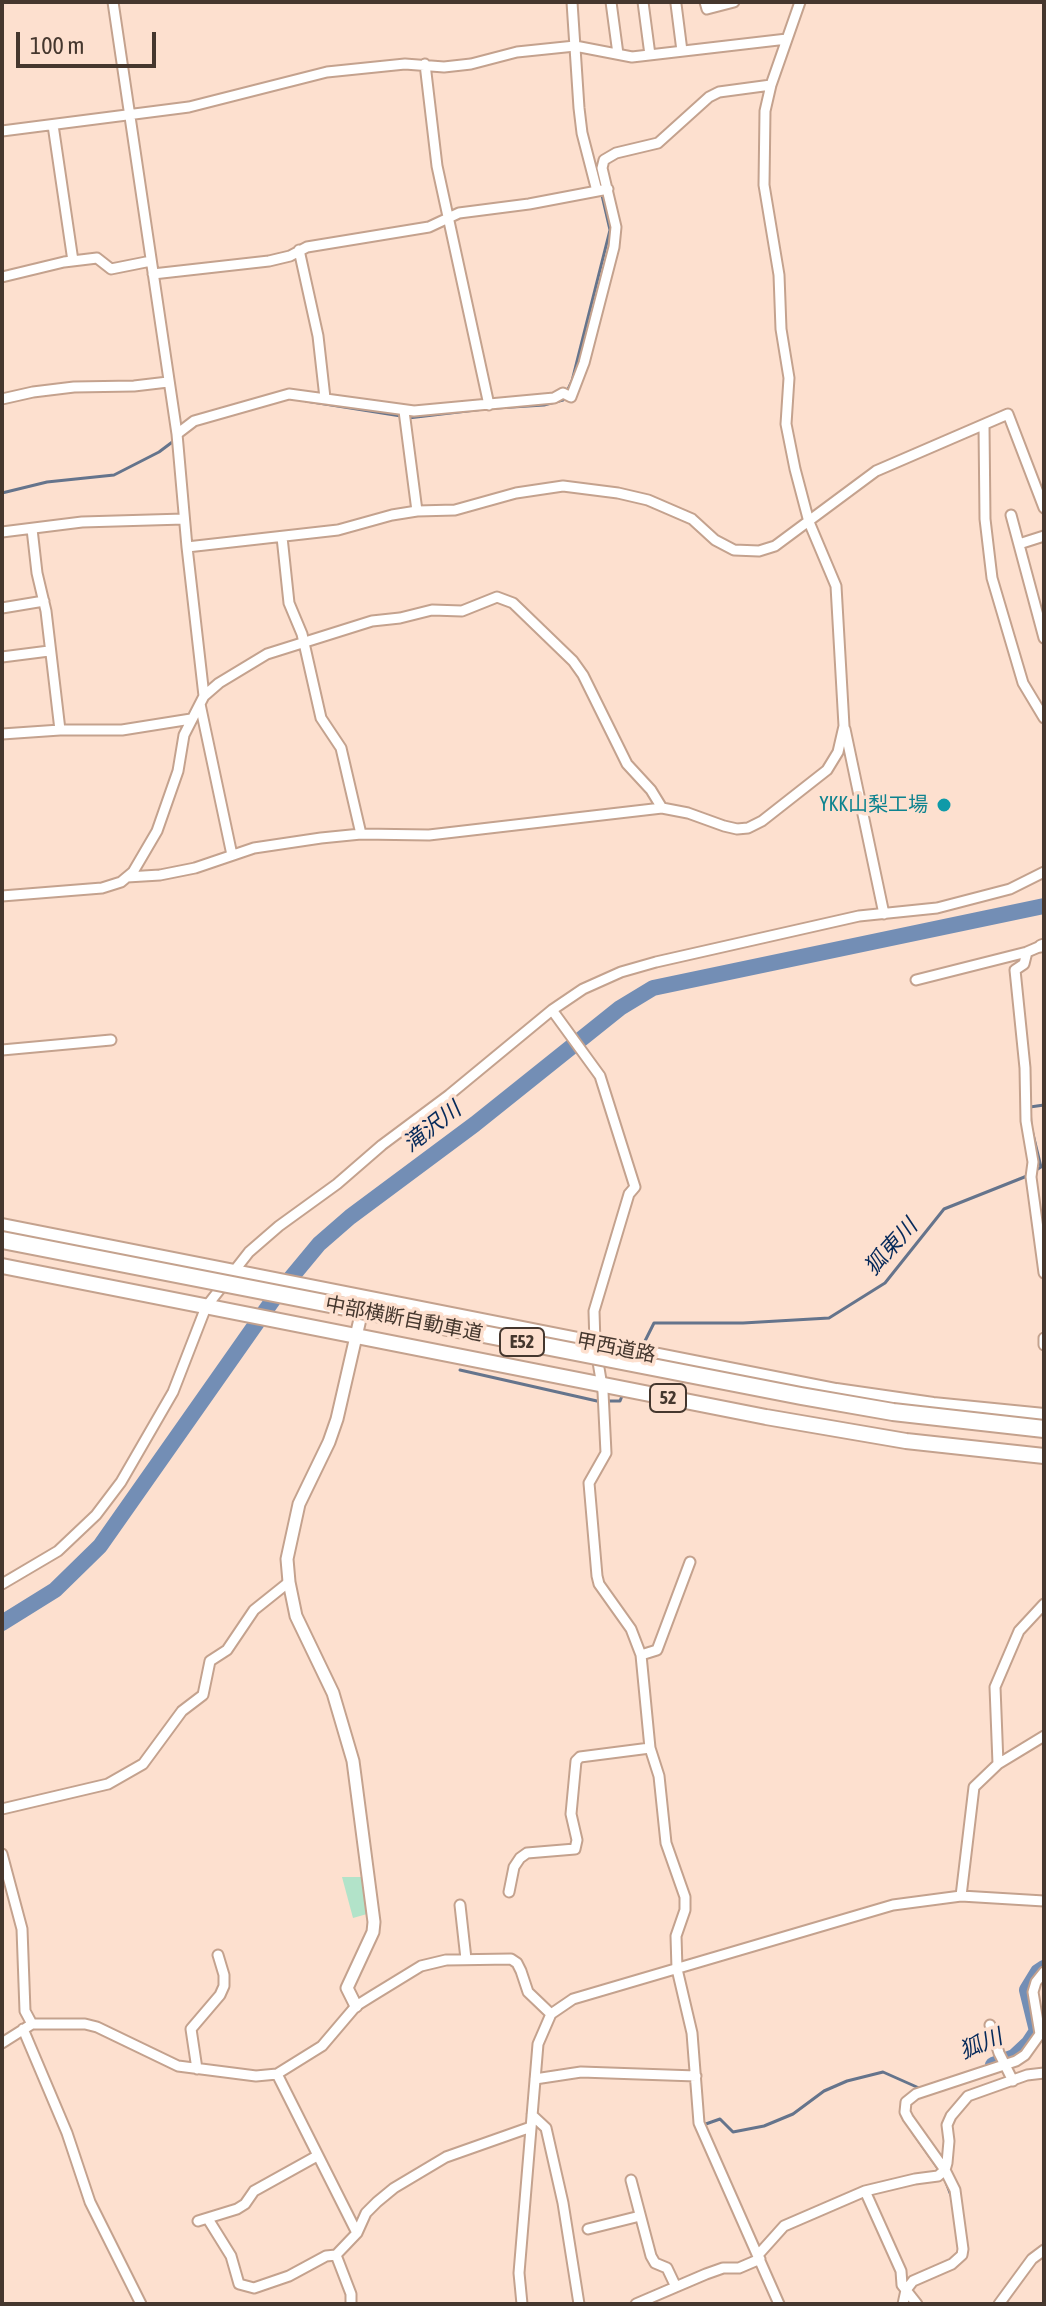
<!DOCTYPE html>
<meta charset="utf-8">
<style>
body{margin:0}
#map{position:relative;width:1046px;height:2306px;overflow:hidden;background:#fde0cf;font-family:"Asap Condensed",sans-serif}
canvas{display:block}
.frame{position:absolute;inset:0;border:4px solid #45372e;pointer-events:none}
.scale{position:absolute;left:16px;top:32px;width:140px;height:36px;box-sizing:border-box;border:4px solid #45372e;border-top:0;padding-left:10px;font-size:24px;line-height:28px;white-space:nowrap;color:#45372e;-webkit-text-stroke:6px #fde0cf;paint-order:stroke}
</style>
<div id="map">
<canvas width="1046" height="2306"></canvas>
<div class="frame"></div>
<div class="scale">100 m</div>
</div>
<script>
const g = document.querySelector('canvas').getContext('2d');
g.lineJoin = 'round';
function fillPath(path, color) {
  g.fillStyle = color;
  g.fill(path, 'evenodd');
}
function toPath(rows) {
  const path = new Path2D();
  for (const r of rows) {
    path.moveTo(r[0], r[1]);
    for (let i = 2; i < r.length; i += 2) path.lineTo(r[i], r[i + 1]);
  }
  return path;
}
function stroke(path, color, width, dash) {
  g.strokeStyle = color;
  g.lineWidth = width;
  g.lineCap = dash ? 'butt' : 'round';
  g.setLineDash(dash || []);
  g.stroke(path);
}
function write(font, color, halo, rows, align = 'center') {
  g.font = font + ' "Asap Condensed","Noto Sans JP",sans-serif';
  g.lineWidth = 7;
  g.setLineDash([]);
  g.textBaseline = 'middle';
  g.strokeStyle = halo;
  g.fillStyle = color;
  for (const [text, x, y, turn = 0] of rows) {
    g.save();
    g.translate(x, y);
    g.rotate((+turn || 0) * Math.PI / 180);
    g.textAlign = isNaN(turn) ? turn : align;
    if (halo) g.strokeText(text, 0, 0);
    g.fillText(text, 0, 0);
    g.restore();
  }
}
fillPath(toPath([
 [342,1877,364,1877,367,1914,353,1918]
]), '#b2e3c9');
stroke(toPath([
 [306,401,401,416],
 [496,408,544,405,563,400,572,381,610,230,601,191],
 [408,418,484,409],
 [2,493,47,482,114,475,159,452,175,440],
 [1033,1172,1041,1167,1031,1126,1030,1107,1044,1105],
 [645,1341,654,1323,743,1323,829,1318,885,1283,944,1209,1027,1176],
 [460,1370,597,1401,620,1401,622,1396],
 [703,2125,720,2119,733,2132,764,2126,793,2114,824,2091,847,2081,883,2072,919,2088],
 [913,2133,944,2177,952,2198],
 [910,2278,928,2270]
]), '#65748c', 3);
stroke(toPath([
 [2,1623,55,1590,100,1546,275,1297,319,1244,350,1217,475,1124,620,1008,653,988,1044,906],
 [993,2065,1014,2057,1029,2043,1037,2031,1027,1990,1038,1972,1044,1968]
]), '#738eb5', 16);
const minor = toPath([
 [113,2,177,434,187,547,204,696],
 [572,2,579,108,582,133,597,191],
 [611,2,618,54],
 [643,2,650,55],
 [705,2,707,9,734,2],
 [676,4,682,51],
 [425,64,437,166,489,405],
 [53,125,73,261],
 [2,131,189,107,327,72,405,64,444,67,471,64,517,52,575,46,632,57,787,39],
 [299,250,318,336,325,398],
 [153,274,269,261,290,256,307,247,429,227,459,213,529,204,608,189],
 [2,277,64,262,97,258,111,269,151,261],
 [2,399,33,392,74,387,134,386,168,382],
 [404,411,417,511],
 [984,425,985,519,992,578,1023,683,1044,718],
 [177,434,194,421,289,394,414,411,554,398,563,393,571,397,584,363,614,247,616,227,602,168,604,160,616,153,658,143,709,97,719,92,771,85],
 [1011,515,1044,638],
 [32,529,37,573,46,611,60,730],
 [2,532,82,522,184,519],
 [282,537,289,603,302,634,321,718,341,748,361,834],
 [1019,544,1044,536],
 [187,547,338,530,392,515,417,511,455,510,516,493,563,486,618,493,648,500,692,519,715,540,734,550,759,551,775,546,876,471,1008,414,1044,508],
 [2,608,44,601],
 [2,657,49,651],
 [200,704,232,855],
 [845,729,884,914],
 [2,734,60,730,122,730,191,719],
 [127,877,160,875,195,868,254,848,321,838,361,834,429,835,662,808,688,813,724,826,737,829,748,828,762,821,827,770,838,752,844,726,836,586,809,522,795,469,786,424,789,378,781,329,779,275,764,185,765,111,771,85,800,2],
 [2,896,102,888,121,882,133,872,157,831,178,771,184,735,204,696,219,683,267,654,372,621,400,618,432,610,462,611,497,597,513,603,573,661,583,675,627,764,651,790,662,808],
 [1041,946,1027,952,1024,964,1015,970,1025,1068,1026,1121,1033,1162,1031,1177,1044,1273],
 [916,980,1027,952],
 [552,1010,600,1076,635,1187,629,1194,594,1311,595,1344,603,1392,606,1453,589,1483,597,1576,599,1584,631,1629,641,1655,650,1748,659,1776,666,1843,685,1897,685,1910,676,1936,677,1969,692,2033,699,2123,779,2304],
 [2,1050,111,1040],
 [1044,1338,1044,1345],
 [2,1584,58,1551,96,1515,121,1482,173,1392,206,1307,249,1252,279,1226,337,1184,382,1145,449,1095,552,1010,583,989,621,972,656,962,859,916,937,908,1010,889,1044,872],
 [641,1655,657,1650,690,1562],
 [998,1764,995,1687,1019,1631,1044,1604],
 [2,1809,108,1784,143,1764,182,1711,203,1695,210,1661,227,1650,254,1610,289,1582],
 [2,1854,22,1929,25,2011,32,2024],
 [509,1892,514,1867,520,1858,527,1853,575,1849,577,1840,571,1814,576,1761,580,1757,650,1748],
 [961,1896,974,1787,998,1764,1044,1736],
 [460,1905,466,1959],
 [990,2025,999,2053,1013,2081],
 [23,2029,67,2133,90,2202,141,2304],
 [2,2043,32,2024,85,2024,97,2027,178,2066,256,2076,277,2074,322,2046,356,2006,372,1996,421,1966,446,1960,511,1959,517,1963,521,1971,528,1992,551,2014],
 [197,2069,191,2029,220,1995,224,1986,224,1975,218,1955],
 [277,2074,357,2233],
 [535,2079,581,2072,696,2076],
 [532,2115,546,2128,563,2203,579,2304],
 [631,2180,651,2256,655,2263,667,2268,676,2287],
 [865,2191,901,2271,902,2285,917,2304],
 [208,2219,231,2256,239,2284,254,2288,289,2276,326,2256,336,2255],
 [198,2221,237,2209,245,2204,254,2191,317,2156],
 [588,2229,640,2216],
 [758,2255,784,2226,865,2191,915,2179,938,2176,945,2170,947,2163,949,2141,947,2125,951,2116,968,2096,1027,2075,1044,2073],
 [351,2304,351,2294,336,2255,357,2233,366,2213,377,2202,394,2188,446,2157,531,2127],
 [522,2304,519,2273,538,2044,551,2014,573,1999,893,1905,961,1896,1044,1901],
 [636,2304,706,2274,723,2268,739,2268,760,2259],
 [903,2304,906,2290,913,2281,952,2264,962,2255,963,2249,955,2190,945,2170,908,2118,905,2112,906,2102,916,2094,1016,2061,1025,2055,1040,2034,1033,1992,1036,1982,1044,1972],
 [999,2304,1032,2259,1044,2250]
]);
const tertiary = toPath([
 [1041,946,1044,945],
 [356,2006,347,1988,373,1932,374,1922,353,1761,333,1693,296,1616,289,1582,287,1559,299,1504,329,1442,337,1419,363,1306]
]);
const trunk = toPath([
 [2,1226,836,1391,933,1405,1044,1416],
 [2,1266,766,1417,906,1441,1044,1456]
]);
stroke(minor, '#c4a28e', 13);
stroke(tertiary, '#c4a28e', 15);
stroke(trunk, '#c4a28e', 18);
stroke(minor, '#fff', 9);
stroke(tertiary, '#fff', 11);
stroke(trunk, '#fff', 14);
const motorwayBridge = toPath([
 [2,1240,801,1396,893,1412,1044,1429]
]);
stroke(motorwayBridge, '#c4a28e', 20, []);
stroke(motorwayBridge, '#fff', 16);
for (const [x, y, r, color] of [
 [944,805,8,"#0f9aa8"]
]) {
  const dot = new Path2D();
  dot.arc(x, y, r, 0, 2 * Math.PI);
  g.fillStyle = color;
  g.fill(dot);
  stroke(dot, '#fde0cf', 3);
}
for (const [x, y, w] of [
 [522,1342,44],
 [668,1398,36]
]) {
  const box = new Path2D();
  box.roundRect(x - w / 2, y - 14, w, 28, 6);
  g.fillStyle = '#fde0cf';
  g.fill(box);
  stroke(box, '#45372e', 2);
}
write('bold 18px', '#45372e', null, [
 ["E52",522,1342],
 ["52",668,1398]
]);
write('20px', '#0d838f', '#fde0cf', [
 ["YKK山梨工場",928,805]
], 'right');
write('20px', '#45372e', '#fde0cf', [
 ["中部横断自動車道",404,1319,11],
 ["甲西道路",616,1348,11]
]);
write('italic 22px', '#05295a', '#fde0cf', [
 ["滝沢川",432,1127,-38],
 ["狐東川",891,1247,-48],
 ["狐川",981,2044,-22]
]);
</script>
